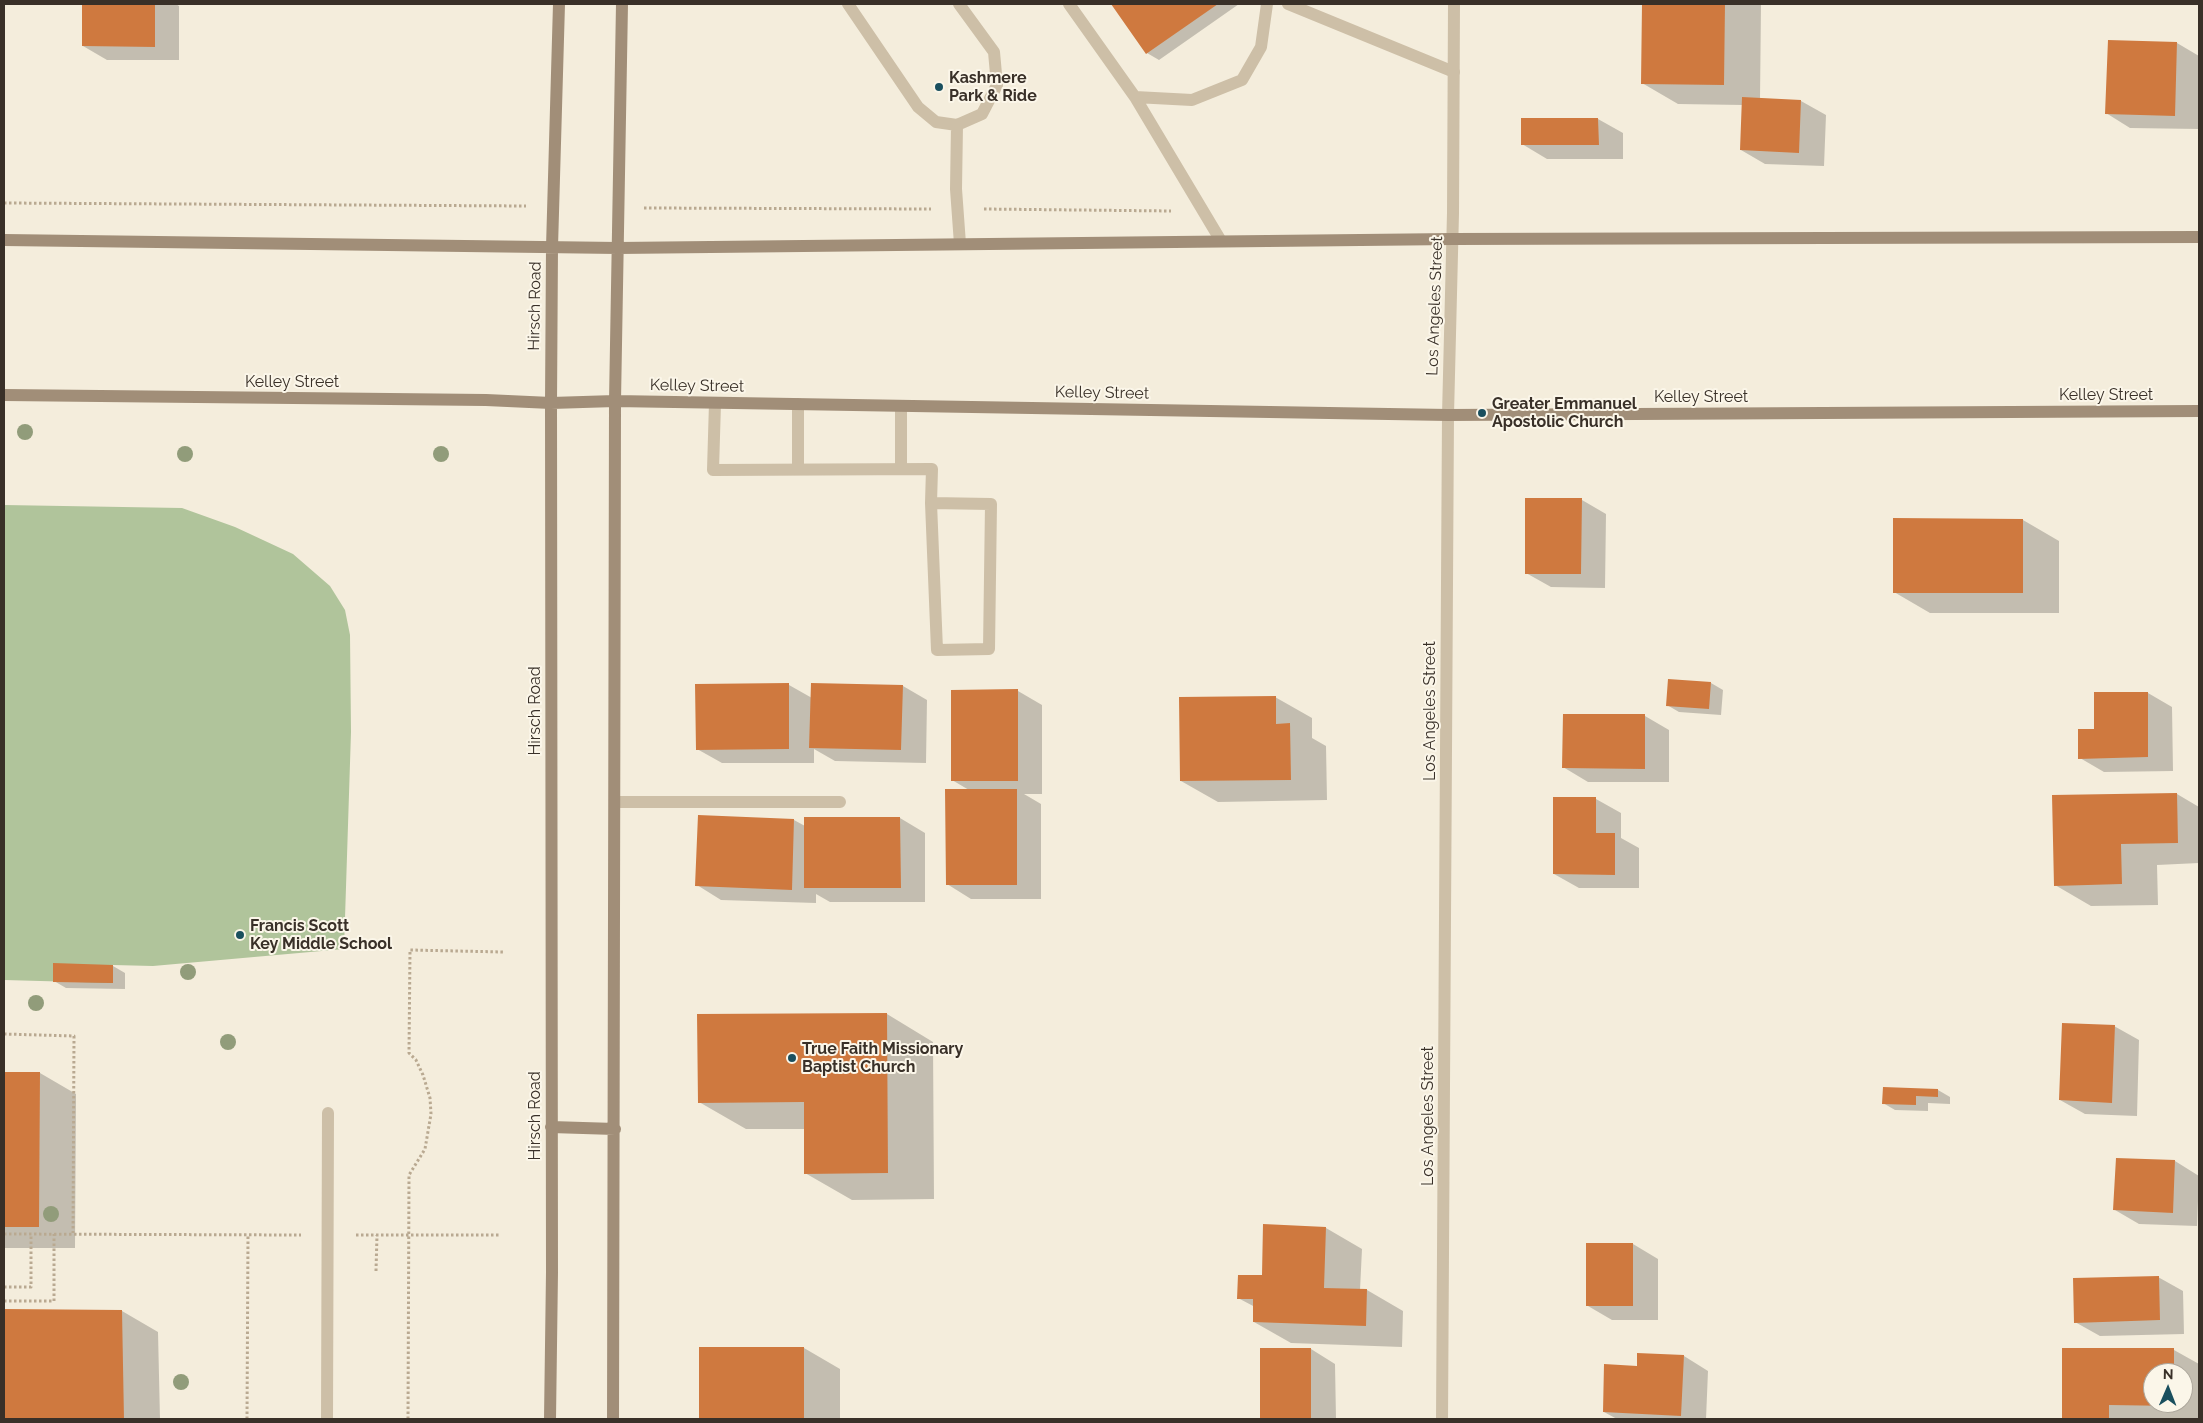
<!DOCTYPE html>
<style>
body{margin:0}
#map{position:relative;width:2203px;height:1423px;overflow:hidden;background:#f4eddc;font-family:Raleway,sans-serif}
canvas{display:block}
.frame{position:absolute;inset:0;border:5px solid #393028;pointer-events:none}
.north{position:absolute;left:2143px;top:1363px;width:50px;height:50px;box-sizing:border-box;background:#fbf6e9;border:1px solid #ada79c;border-radius:50%;rotate:1deg;font-size:14px;font-weight:700;line-height:20px;text-align:center;color:#393028}
.north::after{content:'';display:block;margin:auto;width:18px;height:22px;background:#1a4f5e;clip-path:polygon(50% 0,100% 100%,50% 72%,0 100%)}
</style>
<div id="map">
<canvas width="2203" height="1423"></canvas>
<div class="frame"></div>
<div class="north">N</div>
</div>
<script>
const g = document.querySelector('canvas').getContext('2d');
g.lineJoin = 'round';
function fillPath(path, color) {
  g.fillStyle = color;
  g.fill(path, 'evenodd');
}
function toPath(rows) {
  const path = new Path2D();
  for (const r of rows) {
    path.moveTo(r[0], r[1]);
    for (let i = 2; i < r.length; i += 2) path.lineTo(r[i], r[i + 1]);
  }
  return path;
}
function stroke(path, color, width, dash) {
  g.strokeStyle = color;
  g.lineWidth = width;
  g.lineCap = dash ? 'butt' : 'round';
  g.setLineDash(dash || []);
  g.stroke(path);
}
function write(font, color, halo, rows, align = 'center') {
  g.font = font + ' Raleway,sans-serif';
  g.lineWidth = 4;
  g.setLineDash([]);
  g.textBaseline = 'middle';
  g.strokeStyle = halo;
  g.fillStyle = color;
  for (const [text, x, y, turn = 0] of rows) {
    g.save();
    g.translate(x, y);
    g.rotate((+turn || 0) * Math.PI / 180);
    g.textAlign = isNaN(turn) ? turn : align;
    if (halo) g.strokeText(text, 0, 0);
    g.fillText(text, 0, 0);
    g.restore();
  }
}
fillPath(toPath([
 [4,505,182,508,235,527,293,554,330,586,345,610,350,635,351,732,344,949,153,966,113,965,113,983,4,980]
]), '#b0c49b');
fillPath(toPath([
 [83,4,176,4,179,6,179,60,107,60,83,46],
 [1112,4,1239,4,1159,60,1147,53],
 [1643,4,1761,4,1760,99,1801,101,1826,115,1824,166,1765,164,1741,150,1743,105,1678,104,1642,83],
 [2177,43,2199,56,2199,129,2130,128,2106,113],
 [1522,119,1598,119,1623,133,1623,159,1547,159,1522,144],
 [1582,500,1606,514,1605,588,1551,587,1526,573],
 [2023,520,2059,541,2059,613,1930,613,1894,592],
 [1711,683,1723,690,1721,715,1679,712,1667,705],
 [789,685,812,698,903,686,927,700,926,763,835,761,814,749,814,763,722,763,697,749],
 [1018,691,1042,705,1042,794,1024,794,1041,804,1041,899,971,899,947,884,969,790,952,780],
 [2148,693,2172,707,2173,771,2104,772,2080,758],
 [1275,697,1312,718,1312,738,1326,746,1327,800,1218,802,1181,781],
 [1645,716,1669,730,1669,782,1588,782,1563,767],
 [2177,794,2199,807,2199,863,2157,865,2158,905,2091,906,2055,885,2053,797],
 [1554,799,1596,799,1621,813,1621,838,1639,848,1639,888,1579,888,1554,874],
 [900,818,925,833,925,902,830,902,816,894,816,903,721,900,697,885,794,820,805,826],
 [113,966,125,973,125,989,66,988,54,981],
 [887,1014,933,1042,934,1199,852,1200,805,1173,805,1129,746,1129,699,1102],
 [2114,1026,2139,1040,2137,1116,2085,1114,2060,1100],
 [4,1073,40,1073,76,1094,75,1248,4,1248],
 [1884,1088,1938,1090,1950,1097,1950,1104,1928,1103,1928,1111,1895,1110,1883,1103],
 [2175,1161,2199,1176,2197,1226,2139,1224,2115,1210],
 [1326,1228,1362,1249,1360,1290,1367,1290,1403,1311,1402,1347,1291,1343,1254,1322,1255,1307,1238,1298],
 [1588,1244,1633,1244,1658,1259,1658,1320,1612,1320,1588,1306],
 [2158,1277,2183,1291,2184,1334,2100,1336,2075,1322],
 [4,1311,122,1311,158,1332,160,1419,4,1419],
 [804,1348,840,1369,840,1419,700,1419,700,1349],
 [1261,1349,1311,1349,1335,1364,1336,1419,1261,1419],
 [2063,1349,2174,1350,2199,1364,2199,1419,2064,1419],
 [2153,1373,2183,1373,2183,1403,2153,1403],
 [1684,1356,1708,1371,1706,1419,1617,1419,1604,1412,1638,1367]
]), '#0003');
fillPath(toPath([
 [82,4,155,4,155,47,82,46],
 [1111,4,1218,4,1146,54],
 [1642,4,1725,4,1724,85,1641,84],
 [2108,40,2177,42,2175,116,2105,114],
 [1742,97,1801,100,1799,153,1740,150],
 [1521,118,1598,118,1599,145,1521,145],
 [1525,498,1582,498,1581,574,1525,574],
 [1893,518,2023,519,2023,593,1893,593],
 [1668,679,1711,682,1709,709,1666,706],
 [789,683,789,749,696,750,695,684],
 [811,683,903,685,901,750,809,748],
 [1018,689,1018,781,951,781,951,690],
 [2094,692,2148,692,2148,757,2078,759,2078,729,2094,729],
 [1276,696,1276,724,1290,723,1291,780,1180,781,1179,697],
 [1563,714,1645,714,1645,769,1562,768],
 [945,789,1017,789,1017,885,946,885],
 [2177,793,2178,843,2121,844,2122,884,2054,886,2052,795],
 [1553,797,1596,797,1596,833,1615,833,1615,875,1553,874],
 [698,815,794,819,792,890,695,886],
 [804,817,900,817,901,888,804,888],
 [53,963,113,965,113,983,53,982],
 [887,1013,888,1173,804,1174,804,1102,698,1103,697,1014],
 [2062,1023,2115,1025,2112,1103,2059,1100],
 [4,1072,40,1072,39,1227,4,1227],
 [1883,1087,1938,1089,1938,1097,1916,1096,1916,1105,1882,1104],
 [2116,1158,2175,1160,2173,1213,2113,1210],
 [1263,1224,1326,1227,1324,1288,1367,1289,1366,1326,1253,1322,1253,1299,1237,1299,1238,1275,1262,1275],
 [1586,1243,1633,1243,1633,1306,1586,1306],
 [2159,1276,2160,1320,2074,1323,2073,1278],
 [4,1309,122,1310,124,1419,4,1419],
 [699,1347,804,1347,804,1419,699,1419],
 [1260,1348,1311,1348,1311,1419,1260,1419],
 [2062,1348,2174,1348,2174,1373,2153,1373,2153,1403,2174,1403,2174,1406,2109,1405,2109,1419,2062,1419],
 [1637,1353,1684,1355,1681,1416,1603,1412,1604,1364,1637,1366]
]), '#cf793f');
stroke(toPath([
 [4,203,526,206],
 [644,208,931,209],
 [984,209,1171,211],
 [4,1034,74,1036,73,1233],
 [4,1234,301,1235],
 [356,1235,500,1235],
 [376,1271,377,1235],
 [4,1287,31,1287,31,1234],
 [4,1301,54,1301,54,1234],
 [247,1419,248,1235],
 [408,1419,409,1175,425,1149,431,1114,430,1098,423,1075,416,1060,409,1053,410,950,503,952]
]), '#b9a991', 3, [2.5, 2.5]);
stroke(toPath([
 [848,4,918,107,936,122,957,125,982,114,997,85,994,52,959,4],
 [1069,4,1135,97,1221,241],
 [1288,4,1454,72],
 [1135,97,1192,100,1242,80,1261,47,1267,4],
 [957,125,956,189,960,244],
 [715,403,713,470,932,469,931,503,937,650,989,649,991,504,931,503],
 [798,404,798,469],
 [901,406,901,469],
 [615,802,840,802],
 [327,1419,328,1113]
]), '#cdbfa7', 12);
stroke(toPath([
 [1442,1419,1448,415,1453,213,1454,4]
]), '#cdbfa7', 12);
stroke(toPath([
 [4,240,618,248,1453,239,2199,237],
 [4,395,486,400,551,403,615,401,1448,415,2199,411],
 [551,1127,615,1129],
 [550,1419,552,1272,551,403,552,247,559,4],
 [613,1419,615,401,622,4]
]), '#a18e78', 12);
g.fillStyle = '#919c7a';
for (const [x, y] of [
 [25,432],
 [185,454],
 [441,454],
 [188,972],
 [36,1003],
 [228,1042],
 [51,1214],
 [181,1382]
]) {
  g.beginPath();
  g.arc(x, y, 8, 0, 2 * Math.PI);
  g.fill();
}
for (const [x, y, r, color] of [
 [939,87,5,"#1a4f5e"],
 [1482,413,5,"#1a4f5e"],
 [240,935,5,"#1a4f5e"],
 [792,1058,5,"#1a4f5e"]
]) {
  const dot = new Path2D();
  dot.arc(x, y, r, 0, 2 * Math.PI);
  g.fillStyle = color;
  g.fill(dot);
  stroke(dot, '#fbf6e9', 2);
}
write('bold 16px', '#393028', '#fbf6e9', [
 ["Kashmere",949,78],
 ["Park & Ride",949,96],
 ["Greater Emmanuel",1492,404],
 ["Apostolic Church",1492,422],
 ["Francis Scott",250,926],
 ["Key Middle School",250,944],
 ["True Faith Missionary",802,1049],
 ["Baptist Church",802,1067]
], 'left');
write('16px', '#393028', '#fbf6e9', [
 ["Hirsch Road",535,306,-89],
 ["Los Angeles Street",1435,306,-88],
 ["Kelley Street",292,382],
 ["Kelley Street",697,386,1],
 ["Kelley Street",1102,393,1],
 ["Kelley Street",2106,395],
 ["Kelley Street",1701,397],
 ["Hirsch Road",535,711,-90],
 ["Los Angeles Street",1430,711,-90],
 ["Hirsch Road",535,1116,-90],
 ["Los Angeles Street",1428,1116,-90]
]);
</script>
